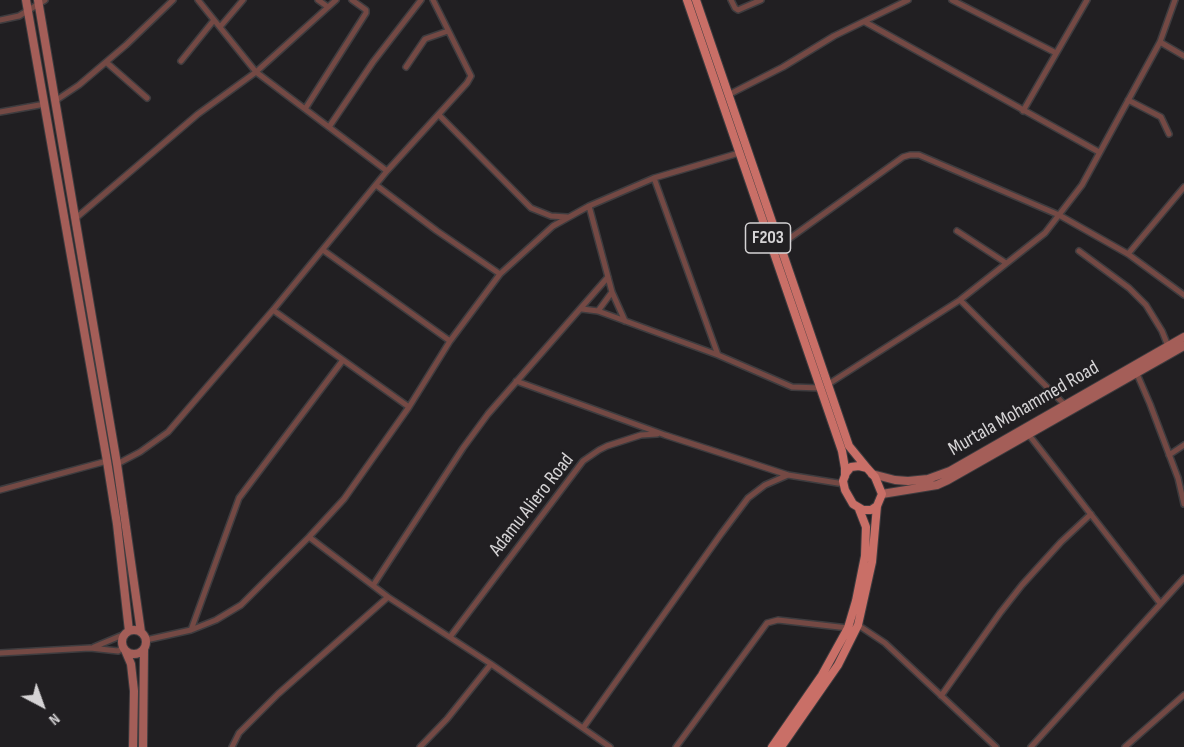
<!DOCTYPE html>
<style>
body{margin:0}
#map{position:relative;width:1184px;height:747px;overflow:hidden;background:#211f22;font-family:"Sofia Sans Condensed",sans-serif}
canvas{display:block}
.north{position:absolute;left:12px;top:675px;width:60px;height:60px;-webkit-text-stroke:4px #211f22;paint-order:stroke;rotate:139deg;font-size:16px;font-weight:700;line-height:24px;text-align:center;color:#d5d3d5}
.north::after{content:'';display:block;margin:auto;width:21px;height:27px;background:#d5d3d5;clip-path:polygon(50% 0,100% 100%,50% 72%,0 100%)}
</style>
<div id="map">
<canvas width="1184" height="747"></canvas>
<div class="north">N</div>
</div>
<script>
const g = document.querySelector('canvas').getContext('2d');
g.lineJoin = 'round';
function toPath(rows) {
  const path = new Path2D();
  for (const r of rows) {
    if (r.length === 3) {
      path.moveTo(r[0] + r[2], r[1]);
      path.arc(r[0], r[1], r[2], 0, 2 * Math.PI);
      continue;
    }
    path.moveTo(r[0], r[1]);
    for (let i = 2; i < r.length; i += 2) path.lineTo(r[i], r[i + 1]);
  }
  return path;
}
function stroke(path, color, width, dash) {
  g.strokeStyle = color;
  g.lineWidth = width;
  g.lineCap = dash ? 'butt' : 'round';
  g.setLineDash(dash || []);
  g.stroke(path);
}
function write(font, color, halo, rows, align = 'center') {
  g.font = font + ' "Sofia Sans Condensed",sans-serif';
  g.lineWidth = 5;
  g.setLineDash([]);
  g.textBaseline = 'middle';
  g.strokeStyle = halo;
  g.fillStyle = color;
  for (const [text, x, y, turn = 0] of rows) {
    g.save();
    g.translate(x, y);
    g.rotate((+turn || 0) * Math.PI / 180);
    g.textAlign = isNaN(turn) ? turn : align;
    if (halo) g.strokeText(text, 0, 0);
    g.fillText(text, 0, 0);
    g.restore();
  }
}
const minor = toPath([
 [198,0,256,72,387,171],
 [318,0,328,7],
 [731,0,735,8,738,10,761,0],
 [952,0,1056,53],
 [0,20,19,16,45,0],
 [865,22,1099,152],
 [220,27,243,0],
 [1160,42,1184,56],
 [181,61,214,20],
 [106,62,147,98],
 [406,67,425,39,448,31],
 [728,95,783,67,834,36,908,0],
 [1128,100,1161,117,1169,134],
 [55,101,79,85,126,45,173,0],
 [305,109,366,13,366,10,352,0],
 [1023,111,1087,0],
 [0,112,45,104],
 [439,115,531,208,551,216,567,217],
 [329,127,373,62,421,0],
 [654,178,718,355],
 [376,185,437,231,500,274],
 [589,206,612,292,625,321],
 [76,218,198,114,256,72,336,0],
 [957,231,1006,263],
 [779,246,903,157,910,155,919,155,1059,215,1128,254,1184,295],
 [323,250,450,341],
 [1079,251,1129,288,1146,305,1162,331,1168,346],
 [1128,254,1184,187],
 [960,300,1065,405],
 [582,309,598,311,718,355,792,387,820,388],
 [273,310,409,407],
 [598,311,612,292],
 [1137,374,1150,404,1178,478,1184,504],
 [516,381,665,435,788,475,844,484],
 [827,385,960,300,1045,233,1082,185,1160,42,1175,0],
 [1029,435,1160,603],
 [1169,455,1184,445],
 [117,464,140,452,168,432,273,310,387,171,467,83,471,76,433,0],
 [0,490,107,461],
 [309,537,388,597,491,664,610,747],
 [374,584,463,448,488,414,608,277],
 [858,625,885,643,996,747],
 [191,630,239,498,343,360],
 [450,637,583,461,599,450,607,446,641,435,657,434],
 [146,640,191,630,216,620,241,605,309,537,344,499,409,407,450,341,500,274,553,226,589,206,654,178,739,153],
 [94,647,125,634],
 [0,653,90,648,118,651,123,648],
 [941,696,1000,613,1022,585,1061,542,1091,514],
 [583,728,721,534,748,498,765,485,788,475],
 [232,747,239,733,278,694,388,597],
 [420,747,447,719,491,664],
 [676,747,767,623,778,620,848,628],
 [1031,747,1184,578],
 [1125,747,1184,695]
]);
const secondary = toPath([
 [26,0,107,461,117,524,129,631],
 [38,0,117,464,141,632],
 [872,474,895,480,908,481,928,479,950,471,1184,337],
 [882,494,937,485,948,480,1184,346],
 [134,642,12],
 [125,650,131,664,134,691,133,747],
 [143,747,144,650]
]);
const primary = toPath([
 [687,0,842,451,845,468,845,476],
 [696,0,849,446,867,468],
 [772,747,822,675,848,628,856,601,865,556,866,527,859,509],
 [781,747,838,665,858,625,872,562,877,506,882,494,875,477,867,468,859,466,851,467,846,473,843,481,845,490,853,504,863,510,871,510,877,506]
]);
stroke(minor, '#3e3c3f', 8);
stroke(secondary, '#3e3c3f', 10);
stroke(primary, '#3e3c3f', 10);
stroke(minor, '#744944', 5);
stroke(secondary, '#a45e58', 8);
stroke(primary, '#c96f67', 8);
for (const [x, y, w] of [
 [768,238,45]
]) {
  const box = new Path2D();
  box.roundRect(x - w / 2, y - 15, w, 30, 4.5);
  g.fillStyle = '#211f22';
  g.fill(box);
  stroke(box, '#d5d3d5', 1.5);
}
write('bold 18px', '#d5d3d5', null, [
 ["F203",768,238]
]);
write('20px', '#d5d3d5', '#211f22', [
 ["Murtala Mohammed Road",1024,409,-30],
 ["Adamu Aliero Road",532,505,-52]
]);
</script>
